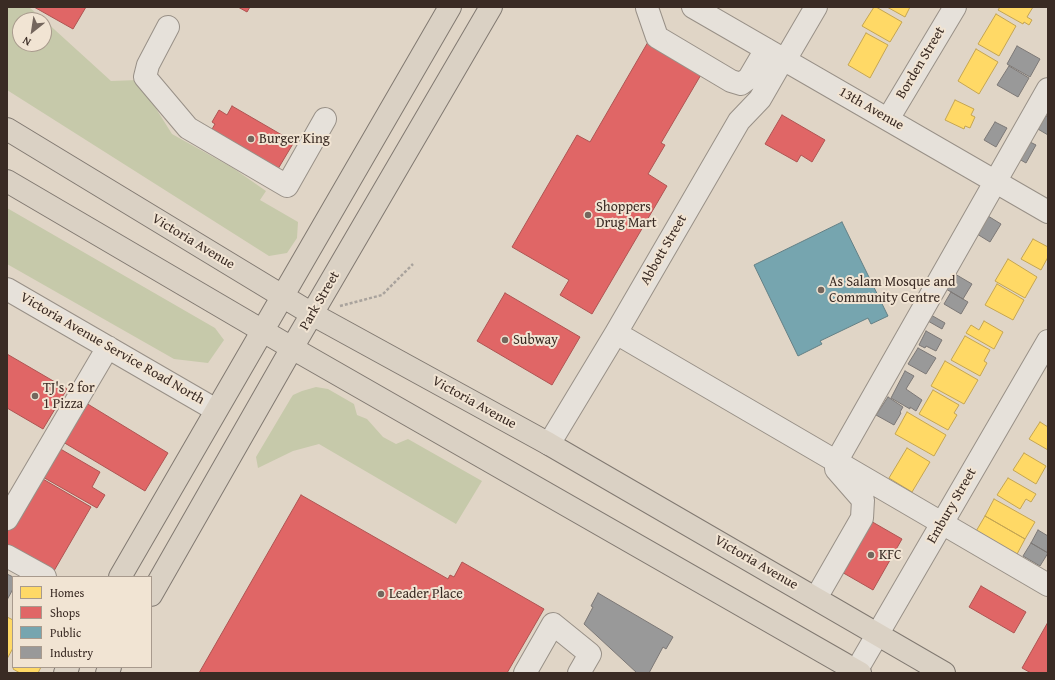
<!DOCTYPE html>
<style>
body{margin:0}
#map{position:relative;width:1055px;height:680px;overflow:hidden;background:#e0d5c6;font-family:"Gentium Book Plus",serif}
canvas{display:block}
.frame{position:absolute;inset:0;border:8px solid #3a2b24;pointer-events:none}
.legend{position:absolute;left:12px;top:576px;width:140px;height:92px;box-sizing:border-box;background:#f1e4d3;border:1px solid #a89a8d;margin:0;padding:5px 7px;list-style:none;font-size:12px;color:#3a2b24}
.legend li{display:flex;align-items:center;gap:8px;height:20px}
.legend b{width:20px;border:1px solid #a89a8d}
.north{position:absolute;left:12px;top:12px;width:40px;height:40px;box-sizing:border-box;background:#f1e4d3;border:1px solid #a89a8d;border-radius:50%;rotate:210deg;font-size:11px;font-weight:700;line-height:16px;text-align:center;color:#3a2b24}
.north::after{content:'';display:block;margin:auto;width:14px;height:18px;background:#74665d;clip-path:polygon(50% 0,100% 100%,50% 72%,0 100%)}
</style>
<div id="map">
<canvas width="1055" height="680"></canvas>
<div class="frame"></div>
<ul class="legend">
<li><b style="height:11px;background:#ffd966"></b>Homes</li>
<li><b style="height:11px;background:#e06666"></b>Shops</li>
<li><b style="height:11px;background:#76a5af"></b>Public</li>
<li><b style="height:11px;background:#999"></b>Industry</li>
</ul>
<div class="north">N</div>
</div>
<script>
const g = document.querySelector('canvas').getContext('2d');
g.lineJoin = 'round';
function fillPath(path, color) {
  g.fillStyle = color;
  g.fill(path, 'evenodd');
}
function toPath(rows) {
  const path = new Path2D();
  for (const r of rows) {
    path.moveTo(r[0], r[1]);
    for (let i = 2; i < r.length; i += 2) path.lineTo(r[i], r[i + 1]);
  }
  return path;
}
function stroke(path, color, width, dash) {
  g.strokeStyle = color;
  g.lineWidth = width;
  g.lineCap = dash ? 'butt' : 'round';
  g.setLineDash(dash || []);
  g.stroke(path);
}
function write(font, color, halo, rows, align = 'center') {
  g.font = font + ' "Gentium Book Plus",serif';
  g.lineWidth = 4;
  g.setLineDash([]);
  g.textBaseline = 'middle';
  g.strokeStyle = halo;
  g.fillStyle = color;
  for (const [text, x, y, turn = 0] of rows) {
    g.save();
    g.translate(x, y);
    g.rotate((+turn || 0) * Math.PI / 180);
    g.textAlign = isNaN(turn) ? turn : align;
    if (halo) g.strokeText(text, 0, 0);
    g.fillText(text, 0, 0);
    g.restore();
  }
}
fillPath(toPath([
 [7,7,29,7,44,20,20,20,20,44,44,44,44,20,111,81,138,80,172,134,233,168,266,191,260,200,298,222,297,238,287,253,269,256,7,90],
 [7,208,215,328,224,340,208,363,174,359,7,264],
 [316,387,328,389,354,404,357,415,367,419,383,437,396,444,408,439,482,481,456,524,319,444,293,451,258,468,256,457,291,398,293,395,302,391]
]), '#c6c9aa');
const homes = toPath([
 [874,7,876,7,902,22,890,42,862,26,874,7],
 [887,7,910,7,905,17,887,7],
 [1000,7,1033,7,1027,17,1032,20,1029,25,1024,22,1023,24,998,10,1000,7],
 [996,14,1016,26,999,56,978,44,996,14],
 [866,33,888,45,870,78,848,65,866,33],
 [976,49,998,62,979,94,958,81,976,49],
 [955,100,974,109,971,115,975,117,970,128,965,126,964,129,945,120,955,100],
 [1033,239,1048,247,1048,257,1041,270,1021,259,1033,239],
 [1008,259,1037,277,1025,298,995,281,1008,259],
 [997,284,1024,300,1013,320,985,305,997,284],
 [984,321,1003,332,994,349,966,333,971,325,979,330,984,321],
 [965,336,990,350,984,361,987,363,980,376,951,360,965,336],
 [945,361,978,380,964,404,931,386,945,361],
 [933,390,959,405,954,413,957,415,948,430,919,414,933,390],
 [907,412,946,435,934,456,895,434,907,412],
 [1040,422,1048,427,1048,450,1029,439,1040,422],
 [907,448,930,462,912,492,889,478,907,448],
 [1024,453,1046,466,1036,484,1013,470,1024,453],
 [1008,478,1036,494,1031,502,1026,499,1020,509,997,495,1008,478],
 [994,499,1035,522,1025,539,985,516,994,499],
 [985,516,1025,539,1016,556,975,533,985,516],
 [7,617,13,620,13,648,7,659,7,617],
 [14,667,41,667,38,673,20,673,13,669,14,667]
]);
fillPath(homes, '#ffd966');
stroke(homes, '#c4a552', 1);
const shops = toPath([
 [34,7,86,7,73,29,34,7],
 [238,7,250,7,247,12,238,7],
 [648,42,702,73,661,143,665,145,648,174,667,186,592,314,560,295,569,280,512,247,577,135,590,142,648,42],
 [232,106,294,142,275,174,208,136,215,124,212,122,219,110,227,115,232,106],
 [782,115,825,140,812,162,801,155,797,162,765,144,782,115],
 [505,293,580,337,552,385,477,341,505,293],
 [7,354,67,389,43,429,7,408,7,354],
 [86,403,168,453,145,491,63,442,86,403],
 [57,447,100,472,92,487,105,495,97,508,41,476,57,447],
 [36,475,91,507,51,576,7,550,7,525,36,475],
 [301,495,448,579,450,575,454,577,462,562,544,609,507,673,199,673,301,495],
 [869,520,902,539,873,590,840,571,869,520],
 [981,586,1026,612,1014,633,969,607,981,586],
 [1048,622,1048,673,1031,673,1022,668,1048,622]
]);
fillPath(shops, '#e06666');
stroke(shops, '#ae5452', 1);
const public = toPath([
 [842,222,888,316,871,324,868,318,820,341,822,344,798,356,754,265,842,222]
]);
fillPath(public, '#76a5af');
stroke(public, '#648085', 1);
const industry = toPath([
 [1017,46,1040,59,1030,77,1007,64,1017,46],
 [1009,66,1029,78,1018,97,997,85,1009,66],
 [1039,112,1048,117,1048,135,1031,125,1039,112],
 [995,122,1007,128,996,147,984,140,995,122],
 [1022,138,1036,145,1026,163,1012,155,1022,138],
 [988,216,1001,224,990,242,977,234,988,216],
 [955,274,972,284,963,299,946,289,955,274],
 [951,292,968,302,961,314,944,304,951,292],
 [931,315,945,323,942,329,928,321,931,315],
 [926,331,942,340,936,351,926,346,925,348,919,345,926,331],
 [918,348,936,358,926,374,908,364,918,348],
 [905,371,914,376,906,389,922,400,916,411,910,407,910,409,891,398,905,371],
 [888,397,903,407,900,412,901,413,894,425,876,415,888,397],
 [1038,530,1048,536,1048,553,1031,543,1038,530],
 [1031,543,1048,553,1040,566,1023,556,1031,543],
 [7,574,13,577,13,589,7,600,7,574],
 [598,593,673,637,666,649,663,647,649,673,637,673,584,624,593,607,591,606,598,593]
]);
fillPath(industry, '#999');
stroke(industry, '#7c7876', 1);
const minor = toPath([
 [693,7,1048,212],
 [647,8,657,37,731,81,741,84,749,78,766,49],
 [168,27,148,65,145,77,188,128,287,186,325,119],
 [785,60,816,7],
 [888,119,955,7],
 [7,289,216,410],
 [616,333,1048,585],
 [549,444,616,333,739,121,760,99,783,59],
 [836,462,1048,89],
 [7,519,108,347],
 [7,556,45,577],
 [816,598,862,518,863,500,836,469],
 [525,673,553,624,590,654,579,673],
 [855,673,1048,341]
]);
const major = toPath([
 [7,129,312,314,549,444,944,673],
 [7,181,292,348,860,673],
 [120,577,450,7],
 [151,595,292,348,491,7],
 [65,673,68,667],
 [107,673,110,667]
]);
stroke(minor, '#989087', 24);
stroke(major, '#817971', 24);
stroke(toPath([
 [340,306,382,295,413,264]
]), '#a9a39d', 2.5, [3, 2]);
stroke(minor, '#e6e1da', 22);
stroke(major, '#dad1c4', 22);
for (const [x, y, r, color] of [
 [251,139,4,"#74665d"],
 [588,215,4,"#74665d"],
 [821,290,4,"#74665d"],
 [505,340,4,"#74665d"],
 [35,396,4,"#74665d"],
 [871,555,4,"#74665d"],
 [381,594,4,"#74665d"]
]) {
  const dot = new Path2D();
  dot.arc(x, y, r, 0, 2 * Math.PI);
  g.fillStyle = color;
  g.fill(dot);
  stroke(dot, '#f1e4d3', 1.5);
}
write('14px', '#3a2b24', '#f1e4d3', [
 ["Borden Street",921,63,-59],
 ["13th Avenue",871,109,30],
 ["Victoria Avenue",193,242,31],
 ["Abbott Street",664,250,-60],
 ["Park Street",320,301,-60],
 ["Victoria Avenue Service Road North",112,349,30],
 ["Victoria Avenue",474,403,29],
 ["Embury Street",952,506,-60],
 ["Victoria Avenue",756,563,30]
]);
write('14px', '#3a2b24', '#f1e4d3', [
 ["Burger King",259,139],
 ["Shoppers",596,207],
 ["Drug Mart",596,223],
 ["As Salam Mosque and",829,282],
 ["Community Centre",829,298],
 ["Subway",513,340],
 ["TJ's 2 for",43,388],
 ["1 Pizza",43,404],
 ["KFC",879,555],
 ["Leader Place",389,594]
], 'left');
</script>
